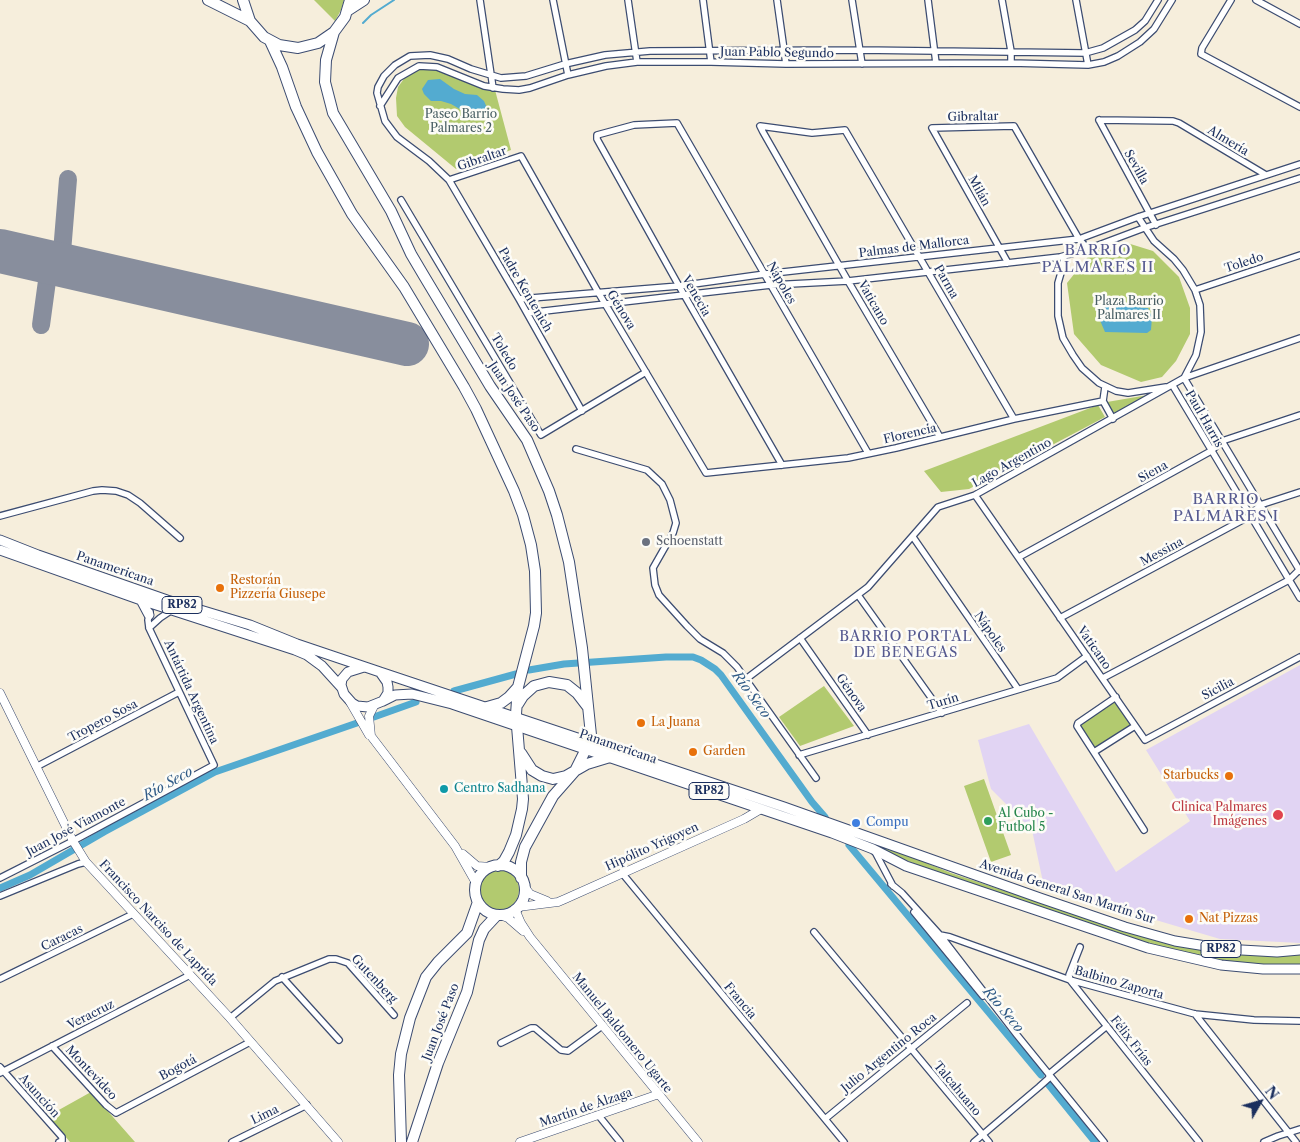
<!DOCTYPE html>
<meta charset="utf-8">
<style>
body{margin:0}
#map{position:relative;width:1300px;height:1142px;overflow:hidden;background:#f6eedc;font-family:"Libre Caslon Text",serif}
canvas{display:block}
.north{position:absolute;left:1235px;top:1077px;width:50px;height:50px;-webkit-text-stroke:4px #fdfcf7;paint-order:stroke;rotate:52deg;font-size:14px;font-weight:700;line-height:20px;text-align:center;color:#1b2f5e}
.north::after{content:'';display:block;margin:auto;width:18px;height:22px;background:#1b2f5e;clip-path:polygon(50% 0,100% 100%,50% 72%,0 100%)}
</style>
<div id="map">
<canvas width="1300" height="1142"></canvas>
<div class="north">N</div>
</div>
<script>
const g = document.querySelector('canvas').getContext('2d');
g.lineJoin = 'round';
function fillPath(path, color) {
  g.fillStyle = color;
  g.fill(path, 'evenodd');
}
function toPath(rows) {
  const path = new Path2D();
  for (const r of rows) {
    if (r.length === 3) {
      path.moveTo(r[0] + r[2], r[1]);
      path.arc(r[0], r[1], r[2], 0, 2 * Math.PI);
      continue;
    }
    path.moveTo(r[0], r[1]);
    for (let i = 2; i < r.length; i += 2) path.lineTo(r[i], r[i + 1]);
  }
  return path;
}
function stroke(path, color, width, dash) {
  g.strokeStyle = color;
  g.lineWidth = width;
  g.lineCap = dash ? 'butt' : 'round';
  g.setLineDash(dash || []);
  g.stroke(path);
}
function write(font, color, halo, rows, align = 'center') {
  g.font = font + ' "Libre Caslon Text",serif';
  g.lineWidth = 5;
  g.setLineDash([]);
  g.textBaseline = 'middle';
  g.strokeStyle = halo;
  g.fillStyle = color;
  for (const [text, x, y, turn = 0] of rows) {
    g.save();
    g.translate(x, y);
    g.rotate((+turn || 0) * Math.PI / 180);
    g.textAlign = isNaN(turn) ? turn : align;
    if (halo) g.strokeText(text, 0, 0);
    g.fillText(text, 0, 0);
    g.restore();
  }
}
fillPath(toPath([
 [1300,665,1300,943,1220,939,1044,887,1032,830,991,789,978,740,1029,724,1116,872,1190,821,1146,750]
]), '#e1d4f3');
fillPath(toPath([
 [314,0,344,0,341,10,335,21],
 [434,67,495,90,511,150,456,169,405,127,397,116,396,98,398,87,406,76,418,69],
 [1124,242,1153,251,1179,277,1190,308,1190,334,1176,361,1162,377,1141,382,1101,365,1074,334,1067,283,1091,253],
 [1148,395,1114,413,1107,402],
 [1098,405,1105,417,969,489,941,492,924,471],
 [824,686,854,726,800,746,779,717],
 [1116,697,1135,726,1094,752,1078,723],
 [469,704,782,811,902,853,951,873,1119,929,1171,944,1213,953,1263,956,1300,954,1300,966,1256,964,1210,959,1139,941,951,878,893,855],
 [984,779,1011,855,991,862,964,786],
 [499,890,20],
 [91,1092,135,1142,70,1142,48,1116]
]), '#b2ca6f');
fillPath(toPath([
 [440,79,454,89,465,94,477,95,484,101,487,108,482,114,470,115,451,104,441,101,431,101,424,94,422,89,428,80],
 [1105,304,1148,308,1152,317,1151,330,1147,333,1105,332,1099,318,1101,307]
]), '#53abd0');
stroke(toPath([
 [363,23,371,15,394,0]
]), '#53abd0', 2);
stroke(toPath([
 [529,670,564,664,666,657,693,657,701,660,715,669,721,675,812,802,825,817],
 [454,691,516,674],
 [374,717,416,702],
 [849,845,1041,1075],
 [0,888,30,875,104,832,215,772,357,723],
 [1048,1084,1095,1142]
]), '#53abd0', 7);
stroke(toPath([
 [34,258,46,275,47,281,41,325],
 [61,264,68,179],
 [50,276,61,270,82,269]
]), '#888e9d', 18);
stroke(toPath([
 [0,251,407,344]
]), '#888e9d', 44);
const street = toPath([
 [480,0,493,88],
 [553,0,568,75],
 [628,0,637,62],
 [703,0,711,62],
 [777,0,786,64],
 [852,0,862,64],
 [928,0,936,63],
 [1002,0,1011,51,1011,63],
 [1076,0,1088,65],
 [1231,0,1202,48,1201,54,1300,107],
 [1256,0,1300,24],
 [380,106,398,78,419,66,437,67,484,86,503,89,519,90,530,88,568,75,606,66,637,62,711,62,786,64,1011,63,1088,65,1104,62,1118,56,1140,42,1154,29,1172,0],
 [1099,120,1173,121,1179,123,1266,175],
 [1099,120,1156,225],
 [449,180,521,156,598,292,706,473,848,458,896,448,1014,419,1103,401,1105,387],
 [401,200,541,435,646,372],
 [1138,217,1154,241,1174,259,1183,270,1195,290,1200,305,1201,332,1196,355,1184,378],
 [1064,256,1063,266,1058,283,1058,316,1063,338,1073,355,1082,368,1099,383,1116,391,1128,393,1166,387],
 [1008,263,932,128,1014,126,1079,239,1088,249],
 [1195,290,1300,255],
 [519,299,679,286,765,274,1079,239,1138,217,1300,164],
 [527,313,771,285,848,281,1060,257,1088,249,1144,228,1300,178],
 [1184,378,1300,571],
 [1173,386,1300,598],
 [1103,401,1113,419],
 [582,411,519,299,449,180,429,161,397,137,385,121,377,93,378,87,384,76,395,65,410,56,430,55,448,59,471,69,501,78,526,76,565,64,605,55,650,51,860,50,1085,53,1103,48,1135,30,1145,21,1158,0],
 [940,437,848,281,763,132,760,126,812,133,845,130,1014,419],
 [576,449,647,470,662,484,670,500,676,523,673,533,653,568,655,585,659,595,687,626,700,639,723,653,737,667,816,778],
 [782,465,679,286,597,139,597,135,634,125,677,123,868,453],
 [975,495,1145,740,1300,657],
 [0,516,93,491,102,490,116,491,128,495,140,503,180,538],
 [913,537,1018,689],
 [1019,557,1211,451,1222,441,1300,415],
 [858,595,942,713],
 [1060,618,1250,516,1260,505,1300,492],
 [149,628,160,618,172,610],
 [800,638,868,735],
 [1103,678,1289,580,1300,569],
 [746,679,868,587,938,507,975,495,1184,378,1300,338],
 [1116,697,1078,723,1077,726,1144,830],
 [1094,752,1135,726],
 [799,755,1057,678,1087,656],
 [36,767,179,692],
 [874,850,893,886],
 [622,873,844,1142],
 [0,878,73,841,214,765,149,628,148,620,150,612],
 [891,884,902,893,940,935,1017,1035,1104,1142],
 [0,896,78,864,86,862],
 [914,912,983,996],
 [814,932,989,1142],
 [940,935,950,937,1070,980,1195,1014,1254,1020,1300,1021],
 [1080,947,1069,975,1070,980,1199,1142],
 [282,977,339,1040],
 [0,979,133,914],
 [1195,1014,1296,1142],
 [230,1018,275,981,329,959,336,959,348,963,394,1015],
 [501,1043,531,1028,535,1028,561,1050,568,1051,602,1026],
 [52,1046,106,1105,116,1113,250,1042],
 [0,1067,62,1137,62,1141,59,1142],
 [0,1073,190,975],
 [599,1116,620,1142],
 [825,1119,967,1003],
 [232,1142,307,1105],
 [974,1142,1039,1087,1049,1078,1049,1074,1107,1026],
 [1264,1142,1278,1136,1300,1129]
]);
const secondary = toPath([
 [0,693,73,841,86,862,230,1018,338,1142],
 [350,702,369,735],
 [374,706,369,716,371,736,455,846,476,883],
 [463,854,477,866,492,867],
 [524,886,530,894,547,901],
 [518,907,558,902,565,899,744,819,761,809],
 [515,909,521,923,530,937,698,1142],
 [500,915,508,918,523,931],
 [520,1142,659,1094]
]);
const primary = toPath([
 [0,540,38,555,167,600,250,625,297,644,380,672,387,682,388,687,388,693,383,701,368,707,357,706,352,703,344,694,341,685,342,679,348,672,364,667],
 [0,550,141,600,295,650,307,655,322,666,342,688],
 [141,600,149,615],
 [380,672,784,807,1040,898,1125,927,1175,941,1224,949,1277,952,1300,950],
 [383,701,395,695,412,694,452,704,832,833,873,849,906,866,1148,948,1221,965,1263,969,1300,969]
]);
const highway = toPath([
 [208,0,250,21],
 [243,0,250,21,264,37,279,45,298,48,318,43,334,32,345,17,350,0],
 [347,11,364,0],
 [334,32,326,60,325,82,333,113,391,211,411,254,424,276,490,386,527,440,549,491,557,515,569,562,582,648,591,735,586,749,575,771,553,796,525,847,521,862,521,878],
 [270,41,282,67,296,107,317,152,352,214,404,287,464,387,476,409,514,491,523,515,531,545,535,571,536,613,534,626,518,687,516,714,523,799,522,809,516,835,509,852,504,861,498,866],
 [518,704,523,696,534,686,549,682,567,685,577,693,587,706],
 [487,707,501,703,509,697,518,687],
 [521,753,532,770,542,776,553,779,566,776,587,764,610,757],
 [500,890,25],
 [401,1142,399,1075,401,1054,410,1018,426,977,438,962,467,933,478,902],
 [412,1142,438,1063,467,992,479,940,484,929,497,915]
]);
stroke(street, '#3c4c71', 8);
stroke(secondary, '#3c4c71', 9);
stroke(primary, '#3c4c71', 11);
stroke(highway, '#3c4c71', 12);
stroke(street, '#fff', 5.5);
stroke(secondary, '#fff', 8);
stroke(primary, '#fff', 9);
stroke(highway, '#fff', 10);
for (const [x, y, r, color] of [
 [646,542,5,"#6b7280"],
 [220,588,5,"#e8710a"],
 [641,723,5,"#e8710a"],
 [693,752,5,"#e8710a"],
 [1229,776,5,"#e8710a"],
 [444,789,5,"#0f9aa8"],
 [1278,815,6,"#e0444e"],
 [988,821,5,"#2e9e5b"],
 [856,823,5,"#3f7fe0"],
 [1189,919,5,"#e8710a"]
]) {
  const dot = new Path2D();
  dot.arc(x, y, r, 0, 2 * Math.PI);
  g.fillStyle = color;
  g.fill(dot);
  stroke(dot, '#fdfcf7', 2);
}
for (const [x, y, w] of [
 [182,605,40],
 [709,791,40],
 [1221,949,40]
]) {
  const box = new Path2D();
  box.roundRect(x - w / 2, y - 8.5, w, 17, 4);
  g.fillStyle = '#fdfcf7';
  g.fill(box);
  stroke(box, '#1b2f5e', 1);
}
write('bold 11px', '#1b2f5e', null, [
 ["RP82",182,605],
 ["RP82",709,791],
 ["RP82",1221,949]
]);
write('12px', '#1b2f5e', '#fdfcf7', [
 ["Juan Pablo Segundo",777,53,1],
 ["Gibraltar",973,117,-1],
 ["Almería",1228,141,31],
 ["Gibraltar",482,159,-19],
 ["Sevilla",1136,167,61],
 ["Milán",979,191,61],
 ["Palmas de Mallorca",914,247,-7],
 ["Toledo",1244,263,-18],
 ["Parma",946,282,60],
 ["Nápoles",781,283,60],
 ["Padre Kentenich",525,290,60],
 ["Venecia",696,296,60],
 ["Vaticano",873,303,60],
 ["Génova",621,310,59],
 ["Toledo",504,352,59],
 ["Juan José Paso",514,397,56],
 ["Paul Harris",1204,419,60],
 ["Florencia",910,434,-13],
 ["Lago Argentino",1012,463,-29],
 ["Siena",1153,472,-29],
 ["Messina",1162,552,-28],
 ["Panamericana",115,569,19],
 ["Nápoles",990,632,55],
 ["Vaticano",1094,648,55],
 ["Sicilia",1218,689,-28],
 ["Antártida Argentina",191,692,65],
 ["Génova",851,693,55],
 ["Turín",943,702,-17],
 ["Tropero Sosa",103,721,-28],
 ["Panamericana",618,747,19],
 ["Juan José Viamonte",76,827,-28],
 ["Hipólito Yrigoyen",652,847,-24],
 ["Avenida General San Martín Sur",1067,892,18],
 ["Francisco Narciso de Laprida",158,923,47],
 ["Caracas",62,938,-26],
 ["Gutenberg",374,979,47],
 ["Balbino Zaporta",1119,983,16],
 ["Francia",740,1001,50],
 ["Veracruz",91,1015,-27],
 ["Juan José Paso",441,1022,-69],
 ["Manuel Baldomero Ugarte",622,1033,51],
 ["Félix Frías",1131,1041,52],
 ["Julio Argentino Roca",889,1053,-39],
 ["Bogotá",178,1068,-28],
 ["Montevideo",91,1073,47],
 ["Talcahuano",957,1089,50],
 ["Asunción",39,1096,48],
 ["Martín de Álzaga",586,1108,-19],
 ["Lima",265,1115,-26]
]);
write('12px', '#485e63', '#fdfcf7', [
 ["Paseo Barrio",461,115],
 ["Palmares 2",461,129],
 ["Plaza Barrio",1129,302],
 ["Palmares II",1129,316]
]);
write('12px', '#5b616d', '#fdfcf7', [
 ["Schoenstatt",656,542]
], 'left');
write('12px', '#c56008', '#fdfcf7', [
 ["Restorán",230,581],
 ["Pizzería Giusepe",230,595],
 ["La Juana",651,723],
 ["Garden",703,752],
 ["Starbucks",1219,776,"right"],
 ["Nat Pizzas",1199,919]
], 'left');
write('12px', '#0d838f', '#fdfcf7', [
 ["Centro Sadhana",454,789]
], 'left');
write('12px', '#be3a42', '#fdfcf7', [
 ["Clinica Palmares",1267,808],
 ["Imágenes",1267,822]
], 'right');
write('12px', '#27864d', '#fdfcf7', [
 ["Al Cubo -",998,814],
 ["Futbol 5",998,828]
], 'left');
write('12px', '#366cbe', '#fdfcf7', [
 ["Compu",866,823]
], 'left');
g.letterSpacing = '1px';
write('14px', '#565a90', '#fdfcf7', [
 ["BARRIO PORTAL",906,637],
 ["DE BENEGAS",906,653]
]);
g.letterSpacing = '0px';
write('italic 14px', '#2f5a86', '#fdfcf7', [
 ["Río Seco",751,695,54],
 ["Río Seco",168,784,-29],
 ["Río Seco",1003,1010,50]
]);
g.letterSpacing = '1px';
write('15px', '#565a90', '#fdfcf7', [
 ["BARRIO",1098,251],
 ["PALMARES II",1098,268],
 ["BARRIO",1226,500],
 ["PALMARES I",1226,517]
]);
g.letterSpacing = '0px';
</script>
